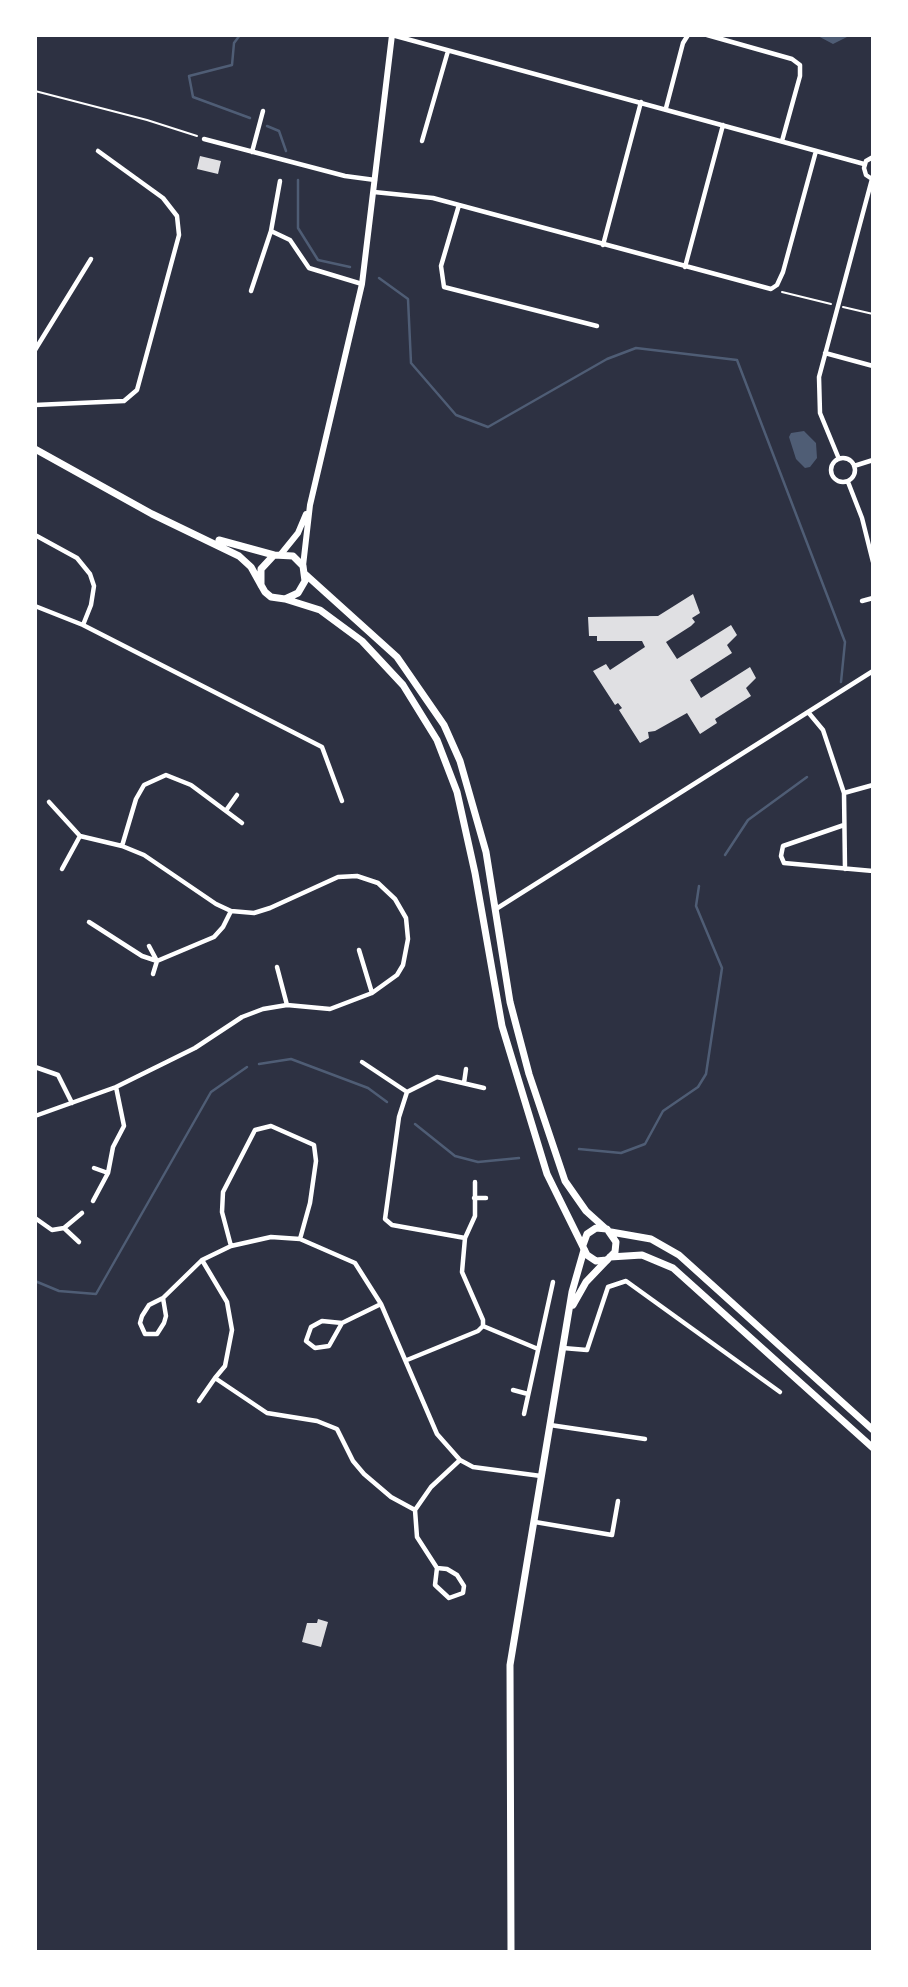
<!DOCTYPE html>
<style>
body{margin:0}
#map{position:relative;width:908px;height:1987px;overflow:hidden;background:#2d3142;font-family:"Sofia Sans Condensed",sans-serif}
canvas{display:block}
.frame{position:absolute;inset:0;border:37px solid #fff;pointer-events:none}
</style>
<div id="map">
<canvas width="908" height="1987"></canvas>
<div class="frame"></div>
</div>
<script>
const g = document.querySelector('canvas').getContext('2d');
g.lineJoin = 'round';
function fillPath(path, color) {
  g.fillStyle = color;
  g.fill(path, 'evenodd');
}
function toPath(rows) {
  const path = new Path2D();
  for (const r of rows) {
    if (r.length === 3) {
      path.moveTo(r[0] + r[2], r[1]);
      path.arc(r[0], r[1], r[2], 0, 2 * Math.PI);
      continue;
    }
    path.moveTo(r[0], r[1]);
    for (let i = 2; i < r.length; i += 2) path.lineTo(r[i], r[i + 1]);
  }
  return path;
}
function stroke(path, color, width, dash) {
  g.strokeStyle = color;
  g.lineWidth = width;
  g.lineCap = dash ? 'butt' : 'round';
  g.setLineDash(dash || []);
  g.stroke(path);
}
fillPath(toPath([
 [816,35,851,35,833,44],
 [804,431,816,443,817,458,810,467,805,468,796,459,789,437,791,433]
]), '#4f5d75');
stroke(toPath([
 [240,35,234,43,232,65,189,76,193,97,250,118],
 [267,126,279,131,286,151],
 [298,180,298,228,318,260,350,267],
 [379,278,408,299,411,363,456,415,488,427,607,359,636,348,737,360,845,642,841,682],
 [725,855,748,820,807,777],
 [259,1064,291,1059,368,1088,387,1102],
 [415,1124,455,1156,478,1162,519,1158],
 [579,1149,621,1153,645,1144,663,1111,698,1087,706,1074,722,968,696,906,699,886],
 [35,1281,59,1291,96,1294,211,1092,247,1067]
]), '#4f5d75', 2.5);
fillPath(toPath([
 [200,156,221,161,218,174,197,169],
 [693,594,700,613,692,618,695,622,691,626,666,642,677,659,731,625,737,635,727,645,732,653,690,680,701,698,750,667,756,678,746,688,751,696,715,719,717,723,700,734,687,713,655,731,648,732,649,738,640,743,619,710,622,708,618,703,615,705,593,671,606,664,610,670,645,647,642,641,597,641,597,636,589,636,588,617,658,616],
 [318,1619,328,1622,321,1647,302,1642,307,1623,317,1623]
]), '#e0e0e3');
stroke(toPath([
 [35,91,147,120,197,136],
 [782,292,831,304],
 [843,307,873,314]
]), '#fff', 2);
stroke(toPath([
 [392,35,864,164],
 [707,35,792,59,800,65,800,76,782,141],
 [666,108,683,43,688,35],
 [204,139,345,176,375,180],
 [422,141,448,51],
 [252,152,263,111],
 [872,179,866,175,864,168,866,161,873,157],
 [280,181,271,231,290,240,309,268,362,284],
 [374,192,433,198,771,289,777,285,783,272,816,151],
 [459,205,441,266,444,287,597,326],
 [603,245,641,102],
 [685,267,723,125],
 [251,291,271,231],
 [35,350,91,259],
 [825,353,873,366],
 [35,405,124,401,137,390,179,235,177,216,163,198,98,151],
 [843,470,12],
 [839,459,820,413,819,377,872,179],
 [854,466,873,460],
 [848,482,862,518,873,562],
 [35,535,77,558,90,574,94,586,91,605,83,625],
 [862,601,873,598],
 [35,606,83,625,322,747,342,801],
 [808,712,823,730,844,793,845,869],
 [844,793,873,785],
 [227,809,237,795],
 [844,825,783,846,781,856,784,863,873,871],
 [122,846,136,799,144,785,166,775,191,785,242,823],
 [62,869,80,836],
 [496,909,873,671],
 [89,922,142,956,157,961,214,937,223,927,231,911],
 [149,946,157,961,153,974],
 [359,950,372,993],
 [277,967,287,1005],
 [362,1062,407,1092,399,1117,385,1219,392,1225,465,1238,462,1272,483,1320,483,1326,478,1331,407,1360],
 [35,1067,58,1075,72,1103],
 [464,1083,466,1069],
 [407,1092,437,1077,484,1088],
 [35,1116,116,1087,195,1048,242,1017,263,1009,287,1005,330,1009,372,993,397,975,403,965,408,939,406,918,395,899,378,883,357,876,338,877,270,908,254,913,231,911,216,904,144,855,122,846,80,836,49,802],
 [94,1168,108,1173],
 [474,1198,486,1198],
 [93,1201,108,1173,113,1147,124,1126,116,1087],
 [35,1218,52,1230,64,1228,82,1213],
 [64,1228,79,1242],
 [465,1238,475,1216,475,1182],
 [231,1246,222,1212,223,1192,255,1130,271,1126,314,1145,316,1161,310,1203,300,1239],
 [202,1260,227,1302,232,1330,225,1366,215,1378,267,1413,317,1421,337,1429,353,1461,364,1474,391,1497,415,1510],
 [163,1298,149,1305,142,1316,140,1323,145,1334,157,1334,164,1323,166,1316,163,1298,202,1260,231,1246,271,1237,300,1239,355,1263,381,1304,437,1434,460,1460,473,1467,541,1476],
 [342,1323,322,1321,311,1327,306,1341,315,1348,329,1346,342,1323,381,1304],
 [483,1326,538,1349],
 [563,1348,587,1350,608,1287,626,1281,780,1392],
 [513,1390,528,1394],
 [199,1401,215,1378],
 [524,1414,553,1282],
 [550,1425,645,1439],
 [535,1522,612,1535,618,1501],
 [437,1568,447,1569,457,1575,464,1586,463,1593,449,1598,435,1585,437,1568,417,1537,415,1510,431,1487,460,1460]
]), '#fff', 4.5);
stroke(toPath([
 [281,554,298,533,306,514],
 [303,566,310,505,362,284,392,35]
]), '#fff', 6);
stroke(toPath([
 [573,1305,586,1282,607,1260],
 [511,1952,510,1665,572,1292,584,1250]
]), '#fff', 7);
stroke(toPath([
 [35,449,152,514,239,556,251,567,261,585,265,592,271,597,285,599,298,593,305,581,303,566,293,556,274,555,261,569,261,585],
 [219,540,274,555],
 [305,574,397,657,444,725,460,761,486,852,510,1002,529,1074,565,1181,586,1211,606,1229],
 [285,599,320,610,362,641,403,685,437,740,457,792,475,873,502,1026,547,1174,587,1255,596,1261,607,1260,615,1252,616,1242,607,1229,596,1228,587,1234,583,1245],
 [611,1232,651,1239,679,1255,873,1430],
 [610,1257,642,1255,673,1268,873,1448]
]), '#fff', 7);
</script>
